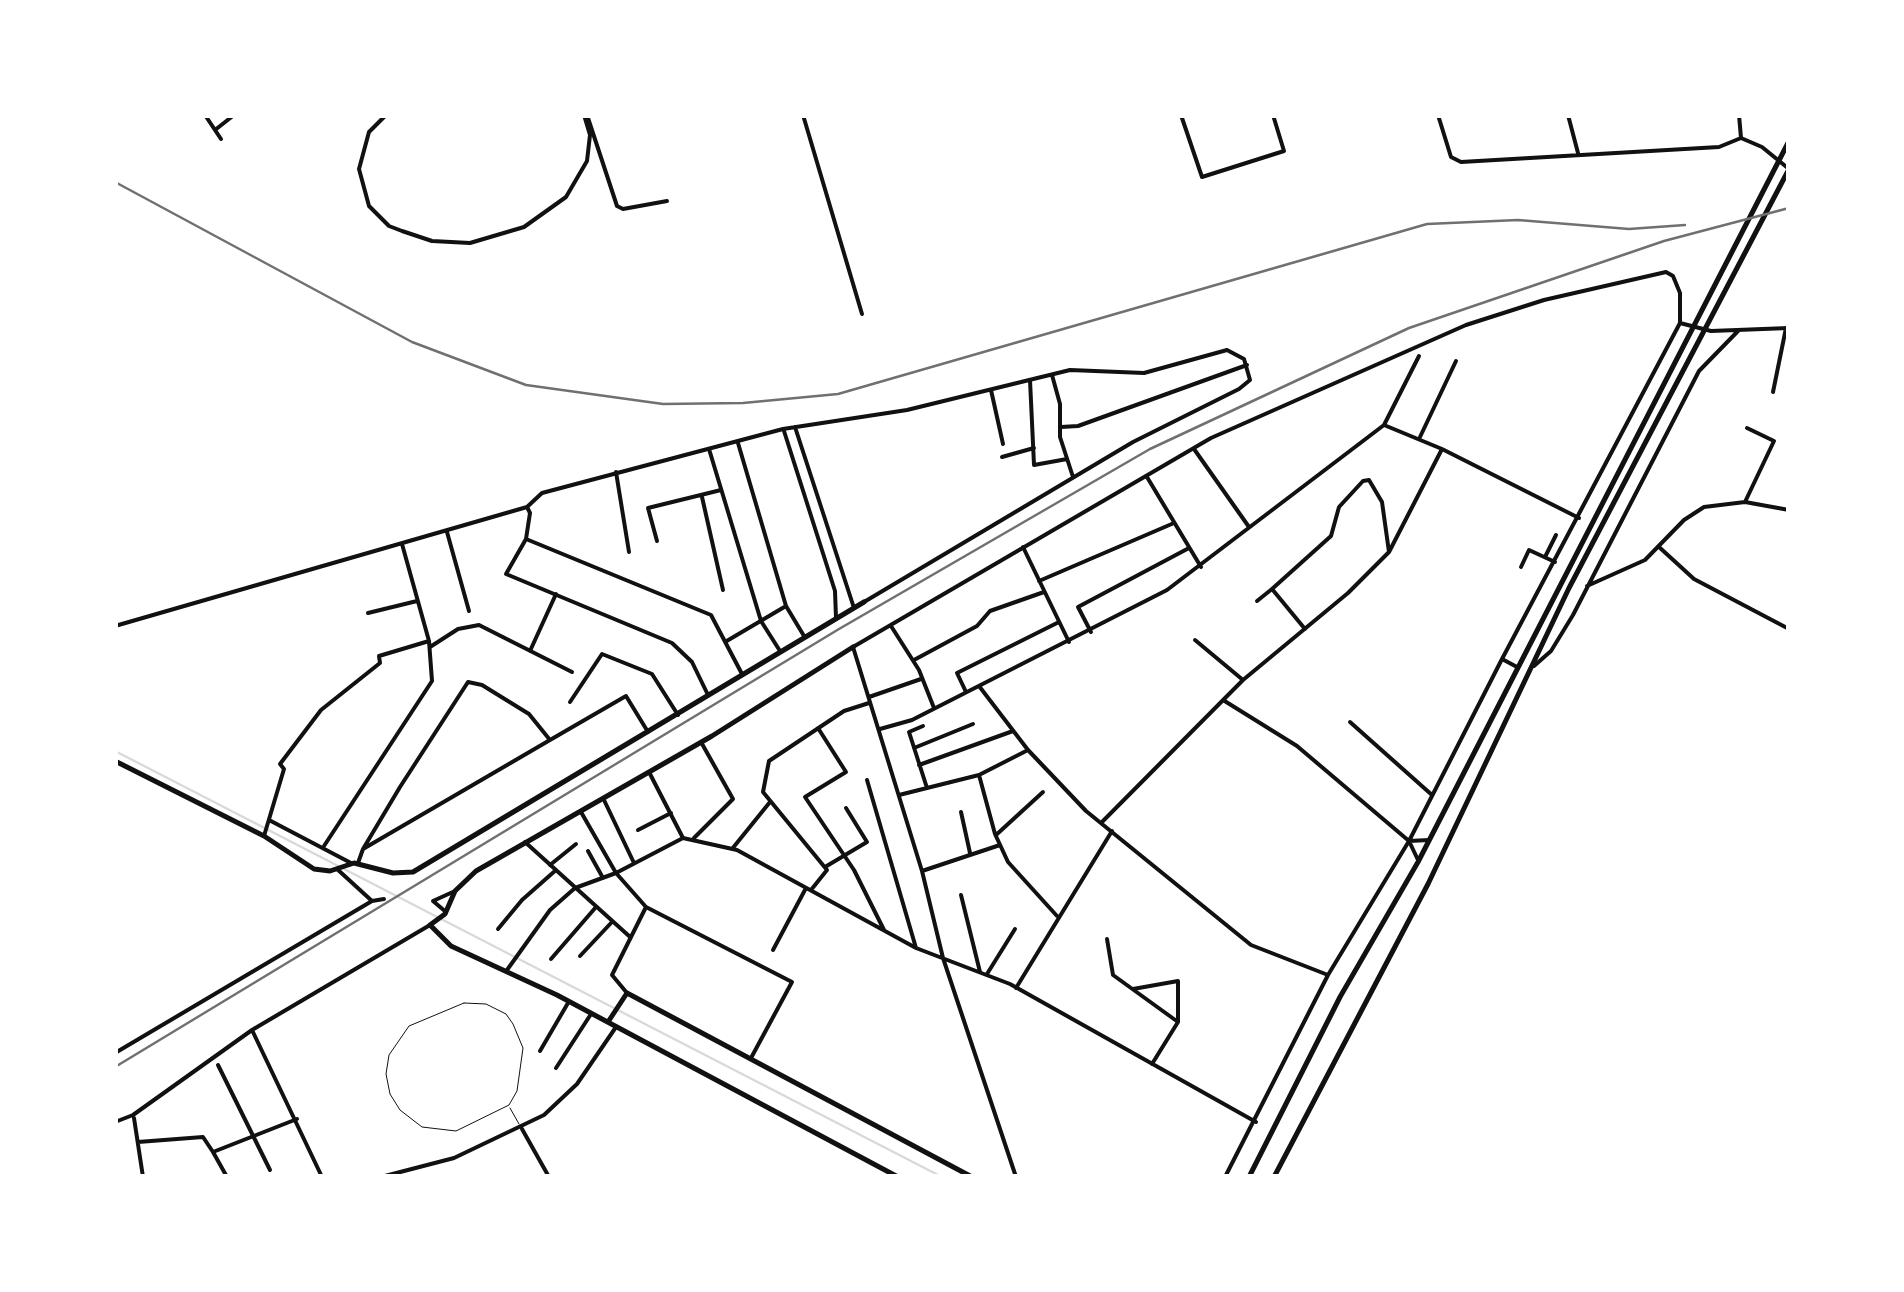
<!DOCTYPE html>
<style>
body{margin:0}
#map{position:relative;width:1904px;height:1292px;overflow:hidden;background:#fff;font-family:"Zilla Slab",serif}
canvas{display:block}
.frame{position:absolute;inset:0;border:118px solid #fff;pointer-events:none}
</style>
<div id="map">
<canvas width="1904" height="1292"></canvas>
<div class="frame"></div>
</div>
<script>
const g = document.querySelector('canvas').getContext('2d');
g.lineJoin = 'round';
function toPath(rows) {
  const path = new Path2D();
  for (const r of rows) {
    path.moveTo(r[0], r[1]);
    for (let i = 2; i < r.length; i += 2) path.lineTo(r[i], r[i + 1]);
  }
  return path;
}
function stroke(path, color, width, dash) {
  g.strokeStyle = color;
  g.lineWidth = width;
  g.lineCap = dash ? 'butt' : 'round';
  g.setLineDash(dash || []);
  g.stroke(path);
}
stroke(toPath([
 [115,751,942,1177]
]), '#d9d9d9', 2.5);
stroke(toPath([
 [464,1003,486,1004,506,1014,513,1024,523,1048,517,1091,509,1105,456,1131,422,1127,400,1110,390,1094,386,1074,389,1055,409,1026,464,1003],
 [510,1108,519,1124]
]), '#111', 1);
stroke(toPath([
 [205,115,221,139],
 [386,115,369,132,359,169,369,206,389,226,402,231,432,241,470,243,524,227,566,197,587,161,590,135,584,115],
 [587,115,617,206,623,209,667,201],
 [803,115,862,314],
 [1181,115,1202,177,1284,151,1273,115],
 [1438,115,1451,157,1461,162,1719,147,1741,138,1762,147,1789,169],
 [1568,115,1578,153],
 [1739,115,1741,138],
 [215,130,234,115],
 [1680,323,1711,331,1789,328],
 [1052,375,1060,404,1060,437,1073,477],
 [1030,380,1034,465,1067,459],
 [991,390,1003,444],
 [1773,392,1786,328],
 [1384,425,1419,356],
 [795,427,854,608],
 [1061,427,1078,426,1247,365],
 [784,431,835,591,836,618],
 [1420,437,1456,361],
 [738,443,786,606,804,636],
 [709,449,761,621,780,651],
 [1194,449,1249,527],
 [1442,449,1579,518],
 [1002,457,1034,448],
 [616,472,629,552],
 [1147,477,1201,567],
 [702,497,723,590],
 [1745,502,1774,441,1747,428],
 [527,507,530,513,526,539,711,615,742,674],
 [447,532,469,611],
 [526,539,506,574,672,643,692,662,708,695],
 [657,541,648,508,721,490],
 [1023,547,1069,642],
 [1659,547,1694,579,1789,629],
 [1545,557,1556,535],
 [1521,567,1529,550,1555,562],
 [1039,581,1174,523],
 [1587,586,1645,560,1684,520,1704,507,1745,502,1789,510],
 [1257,601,1272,589],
 [368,613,417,601],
 [115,626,527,507,542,493,783,429,907,410,1070,370,1144,373,1227,350,1244,359,1250,380,1239,389,1133,442,864,602],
 [891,626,919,670,934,708],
 [1305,629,1272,589,1331,536,1339,507,1363,481,1369,480,1382,502,1389,552],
 [1091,632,1078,607,1189,548],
 [1195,640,1243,680],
 [725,642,786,606],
 [430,647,458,629,479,625,572,672],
 [530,651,556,594],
 [914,660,977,626,990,611,1044,592],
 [1534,666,1551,651,1573,615,1699,371,1739,330],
 [979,686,1028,750,1086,811,1251,945,1328,975],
 [966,692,957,673,1059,622],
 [869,697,921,679],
 [1223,700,1297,746,1409,841,1418,860],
 [570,702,602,654,652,674,678,715],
 [1350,722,1432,795],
 [923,726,909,732,927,788],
 [818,728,846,772,805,797,854,870,884,930],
 [880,729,912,720,1167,590,1384,425,1442,449,1389,552,1348,593,1243,680,1101,823],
 [550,740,626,696,648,732],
 [914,748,973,724],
 [919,765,1013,731],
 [649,772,683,838],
 [979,775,995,834,1008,862,1057,916],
 [867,780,916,948],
 [899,795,979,775,1028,750],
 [604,800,634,863],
 [581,812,616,873,646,907,612,975,627,993],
 [961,812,970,853],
 [269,820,351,863],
 [638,830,671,813],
 [996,835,1043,792],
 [264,836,284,769,280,764,321,710,380,663,379,656,429,641,402,544],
 [694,838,733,799,701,742],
 [1409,841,1429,840],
 [525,842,629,936],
 [324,846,432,681,429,641],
 [732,849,770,802],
 [588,851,603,878],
 [358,863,363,849,400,787,468,682,482,685,529,714,550,740,363,849],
 [550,865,576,844],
 [825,867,867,842,846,808],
 [337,869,372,901],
 [922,871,1000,845],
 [811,890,827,870,763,792,769,761,844,711,869,703],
 [961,895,980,972],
 [646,907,792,982,751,1058],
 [446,912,433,901,455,891],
 [498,929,522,900,556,870],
 [1107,939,1113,975,1178,1022],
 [773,950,806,888],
 [580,956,611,923],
 [551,959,596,907],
 [507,970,550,910,575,888,616,873,683,838,737,850,916,948,1010,984,1256,1122],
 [987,974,1015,929],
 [1016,988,1112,831],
 [1133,989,1178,981,1178,1022,1152,1064],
 [252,1030,322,1177],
 [540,1051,568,1003],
 [115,1053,372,901,384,899],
 [218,1065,270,1170],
 [556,1068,591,1014],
 [134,1118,143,1177],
 [115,1122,133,1115,252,1030,430,925],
 [522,1129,549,1177],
 [138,1142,203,1137,213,1152,297,1119],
 [213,1152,227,1177],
 [381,1177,454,1158,544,1115,577,1084,616,1027],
 [1016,1177,943,958,922,871,853,647,1211,438,1466,325,1544,300,1666,272,1673,276,1680,293,1680,323,1502,659,1517,667],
 [1225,1177,1328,975,1409,841,1502,659]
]), '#111', 4);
stroke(toPath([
 [853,647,712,736,476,871,455,891,445,914,430,925,451,946,557,995,898,1177],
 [115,761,264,836,314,869,330,871,354,863,393,873,413,872,864,602],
 [608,1022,627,993,972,1177]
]), '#111', 5);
stroke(toPath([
 [1249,1177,1340,997,1418,862,1789,141],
 [1274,1177,1428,884,1569,588,1789,169]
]), '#111', 5);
stroke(toPath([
 [115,182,412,342,526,385,663,404,743,403,838,394,1427,224,1518,220,1629,229,1685,225],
 [115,1067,839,629,1150,449,1409,328,1664,241,1789,208]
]), '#707070', 2.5);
</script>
